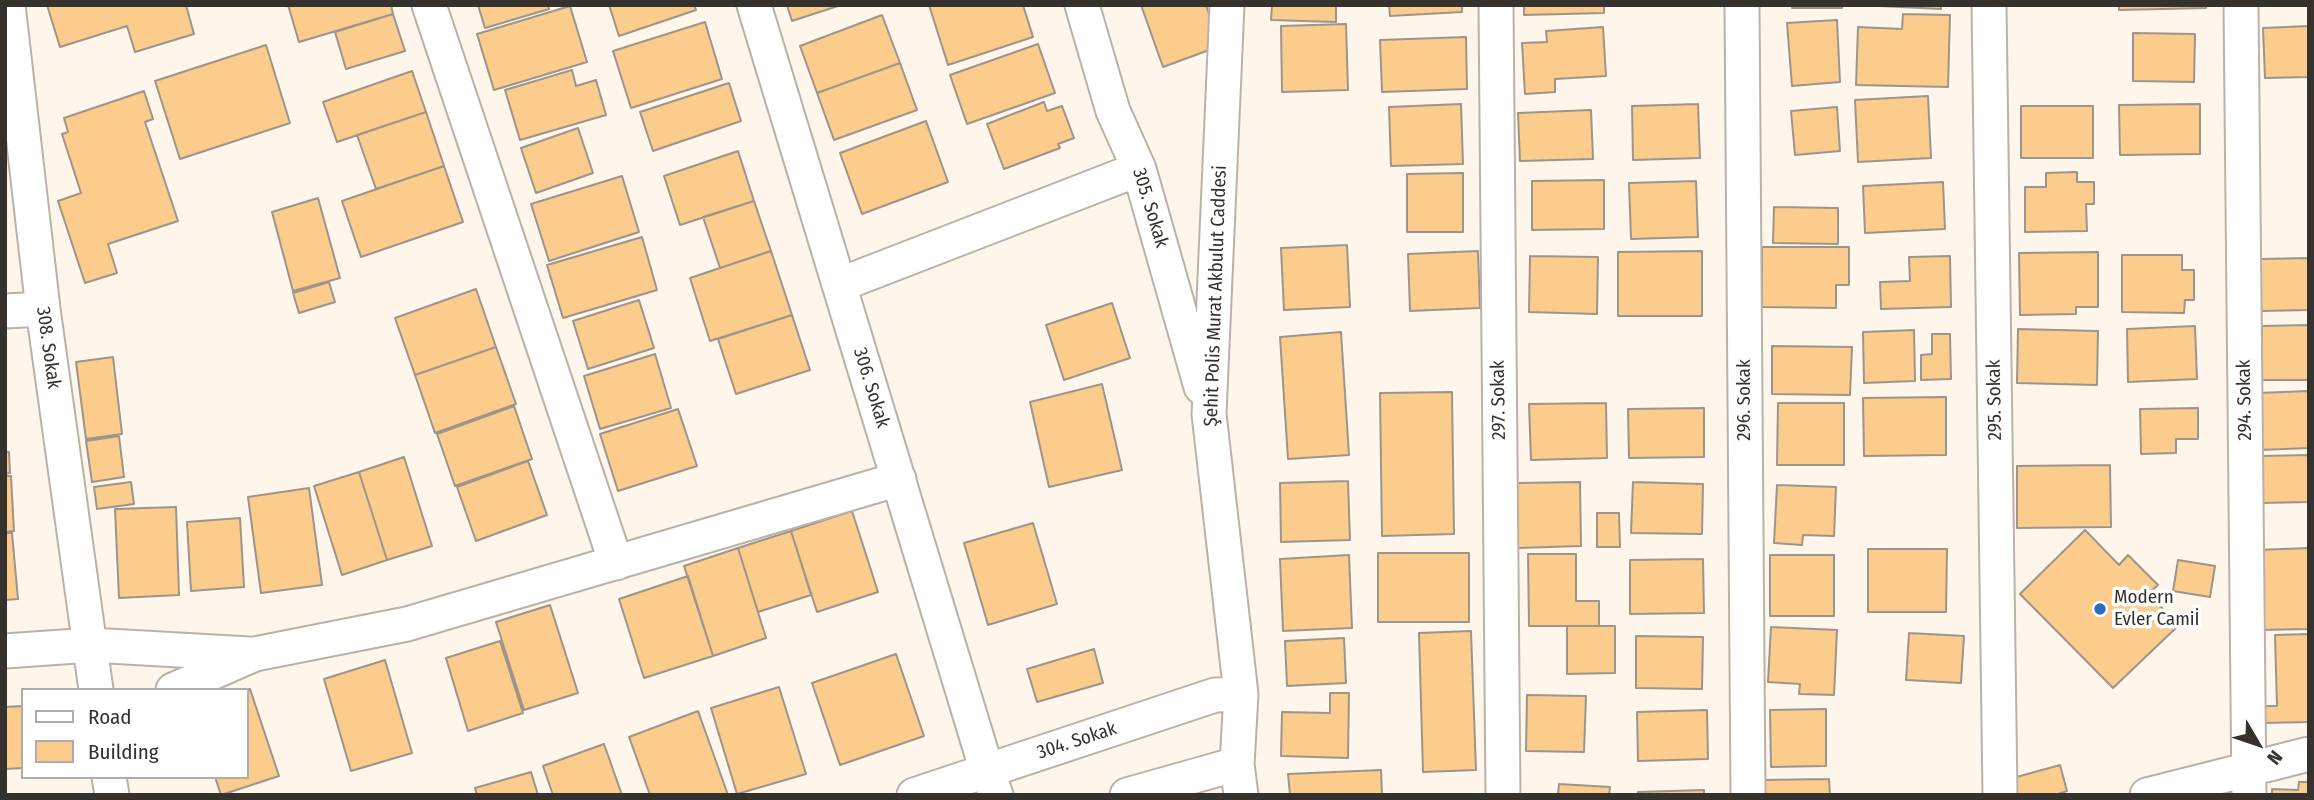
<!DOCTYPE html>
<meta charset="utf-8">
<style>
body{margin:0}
#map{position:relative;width:2314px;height:800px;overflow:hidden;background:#fef6eb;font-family:"Fira Sans Condensed",sans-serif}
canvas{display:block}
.frame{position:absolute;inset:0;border:7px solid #35322e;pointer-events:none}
.legend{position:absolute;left:21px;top:688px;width:228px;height:91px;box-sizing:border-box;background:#fff;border:2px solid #aeadab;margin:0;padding:9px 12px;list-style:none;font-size:21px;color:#35322e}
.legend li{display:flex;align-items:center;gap:14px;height:35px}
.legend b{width:35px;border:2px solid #aeadab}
.north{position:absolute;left:2223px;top:709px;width:70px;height:70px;-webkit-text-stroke:5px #fff;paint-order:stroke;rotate:129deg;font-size:19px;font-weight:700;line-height:28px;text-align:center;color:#35322e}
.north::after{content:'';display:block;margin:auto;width:24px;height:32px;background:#35322e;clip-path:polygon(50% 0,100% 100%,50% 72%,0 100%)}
</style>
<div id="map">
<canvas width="2314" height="800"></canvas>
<div class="frame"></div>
<ul class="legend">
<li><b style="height:9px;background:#fff"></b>Road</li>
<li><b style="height:19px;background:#fbcc8b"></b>Building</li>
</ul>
<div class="north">N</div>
</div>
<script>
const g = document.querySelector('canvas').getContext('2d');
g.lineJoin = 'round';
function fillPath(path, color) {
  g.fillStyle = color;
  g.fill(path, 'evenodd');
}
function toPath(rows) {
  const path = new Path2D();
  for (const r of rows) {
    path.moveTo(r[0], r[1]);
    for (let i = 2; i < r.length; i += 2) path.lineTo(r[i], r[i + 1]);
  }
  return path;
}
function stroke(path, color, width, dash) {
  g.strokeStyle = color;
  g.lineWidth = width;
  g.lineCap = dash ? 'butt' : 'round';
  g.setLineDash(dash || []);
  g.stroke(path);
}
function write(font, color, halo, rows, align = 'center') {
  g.font = font + ' "Fira Sans Condensed",sans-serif';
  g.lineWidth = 7;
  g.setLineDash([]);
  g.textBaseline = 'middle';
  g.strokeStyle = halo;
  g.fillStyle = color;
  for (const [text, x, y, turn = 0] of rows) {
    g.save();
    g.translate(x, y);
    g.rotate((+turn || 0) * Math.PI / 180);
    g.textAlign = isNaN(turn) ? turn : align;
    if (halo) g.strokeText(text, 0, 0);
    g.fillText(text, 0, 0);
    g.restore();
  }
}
const building = toPath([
 [47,5,186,5,194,34,135,52,127,26,60,47,47,5],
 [288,5,391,5,393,14,299,42,288,5],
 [478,5,548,5,549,9,485,28,478,5],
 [609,5,694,5,696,10,619,36,609,5],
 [787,5,841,5,792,21,787,5],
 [929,5,1023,5,1033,37,948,65,929,5],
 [1141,5,1206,5,1220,46,1163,67,1141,5],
 [1272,5,1336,5,1336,22,1271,20,1272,5],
 [1389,5,1462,5,1462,12,1390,16,1389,5],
 [1524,5,1604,5,1604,13,1524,15,1524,5],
 [1792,5,1842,5,1842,8,1792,8,1792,5],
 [1860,5,1941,5,1941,9,1860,5],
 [2119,5,2206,5,2206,8,2119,10,2119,5],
 [570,6,587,62,494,90,477,34,570,6],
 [393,14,405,51,346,69,335,32,393,14],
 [1903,14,1950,15,1948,87,1856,85,1858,27,1902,29,1903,14],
 [882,15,900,63,817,93,800,46,882,15],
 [1837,20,1840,82,1792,86,1787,23,1837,20],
 [705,22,722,79,631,108,613,51,705,22],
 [1346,24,1348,90,1282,92,1281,26,1346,24],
 [2309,26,2309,77,2265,78,2263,28,2309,26],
 [1603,27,1606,76,1555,79,1555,92,1525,94,1522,43,1547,42,1546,31,1603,27],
 [2133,33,2195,34,2194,82,2133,81,2133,33],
 [1466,37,1467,89,1382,92,1380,40,1466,37],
 [1038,44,1055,93,967,124,950,75,1038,44],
 [266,45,290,123,180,159,155,81,266,45],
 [900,63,917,110,834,140,817,93,900,63],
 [572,70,576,86,596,80,606,115,520,140,505,90,572,70],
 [412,71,426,112,337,142,323,102,412,71],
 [729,83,741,121,653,151,640,112,729,83],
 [144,91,153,119,145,122,178,221,108,244,117,273,85,283,58,201,81,193,62,134,68,132,64,118,144,91],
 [1928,96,1931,158,1858,162,1855,100,1928,96],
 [1044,102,1047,111,1062,106,1074,138,1058,144,1060,148,1004,169,987,124,1044,102],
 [1461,104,1463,164,1391,166,1389,107,1461,104],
 [1698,104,1700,158,1633,160,1632,106,1698,104],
 [2200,104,2200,154,2120,155,2119,105,2200,104],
 [2021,106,2093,106,2093,158,2021,158,2021,106],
 [1837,107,1840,151,1795,155,1791,111,1837,107],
 [1591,110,1593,159,1520,161,1518,113,1591,110],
 [426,112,444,166,376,189,357,135,426,112],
 [926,121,948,182,862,214,840,153,926,121],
 [578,128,593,173,536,193,521,148,578,128],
 [738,151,754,201,680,225,664,176,738,151],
 [444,166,463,222,361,257,342,201,444,166],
 [2077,172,2077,182,2094,182,2094,204,2086,204,2087,231,2025,232,2025,187,2046,187,2046,173,2077,172],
 [1463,173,1463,232,1407,232,1407,174,1463,173],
 [622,176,639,232,549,261,531,204,622,176],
 [1604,180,1604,229,1532,230,1532,181,1604,180],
 [1696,181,1698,237,1631,239,1629,183,1696,181],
 [1943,182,1945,229,1865,233,1863,186,1943,182],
 [318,198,340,278,293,291,272,212,318,198],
 [754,201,771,251,720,268,703,217,754,201],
 [1774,207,1838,208,1838,244,1773,243,1774,207],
 [642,237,657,290,563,318,547,265,642,237],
 [1347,245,1350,307,1284,310,1281,248,1347,245],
 [1762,247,1849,247,1849,285,1836,285,1836,308,1762,307,1762,247],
 [771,251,792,315,710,341,690,278,771,251],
 [1478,251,1480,308,1410,311,1408,254,1478,251],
 [1702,251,1702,316,1618,316,1618,252,1702,251],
 [2098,252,2098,307,2076,307,2076,314,2020,315,2019,253,2098,252],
 [2122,255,2182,255,2182,270,2194,270,2194,300,2185,300,2184,313,2122,312,2122,255],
 [1530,256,1598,257,1597,314,1529,312,1530,256],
 [1950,256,1951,307,1881,309,1880,282,1910,281,1909,257,1950,256],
 [2309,258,2309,310,2261,311,2260,259,2309,258],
 [329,282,335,302,299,313,293,293,329,282],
 [476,289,496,347,415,375,395,318,476,289],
 [639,300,654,348,588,369,573,321,639,300],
 [1112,303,1130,358,1064,380,1046,325,1112,303],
 [792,315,810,370,736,394,718,339,792,315],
 [2309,325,2309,380,2262,380,2262,326,2309,325],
 [2195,326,2197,379,2128,382,2127,329,2195,326],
 [2018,329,2098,331,2097,385,2017,383,2018,329],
 [1914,330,1915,381,1864,383,1863,332,1914,330],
 [1341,332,1349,455,1288,459,1280,337,1341,332],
 [1932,334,1950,334,1951,379,1921,380,1921,355,1932,354,1932,334],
 [1772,346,1852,347,1850,395,1772,394,1772,346],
 [496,347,516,404,435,433,415,375,496,347],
 [655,354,671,408,600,429,584,376,655,354],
 [113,357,122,434,86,439,76,362,113,357],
 [1102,384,1122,470,1049,487,1030,402,1102,384],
 [2309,391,2309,448,2260,450,2257,393,2309,391],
 [1452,392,1454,534,1382,536,1380,393,1452,392],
 [1946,397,1946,455,1864,456,1863,398,1946,397],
 [1606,403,1607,458,1531,460,1529,404,1606,403],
 [1778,403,1844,403,1844,465,1777,465,1778,403],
 [514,406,532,459,455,486,437,434,514,406],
 [1704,408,1704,457,1629,458,1628,409,1704,408],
 [2198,408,2198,439,2176,439,2176,453,2141,454,2140,409,2198,408],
 [678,409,697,466,618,491,600,434,678,409],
 [119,436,124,477,92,482,86,441,119,436],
 [5,452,9,452,10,473,5,474,5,452],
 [2309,455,2309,502,2261,503,2260,456,2309,455],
 [404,457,432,546,387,560,359,472,404,457],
 [528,461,547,515,476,541,457,487,528,461],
 [2110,465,2111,527,2017,528,2017,466,2110,465],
 [359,472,387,560,342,575,314,486,359,472],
 [5,476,11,476,14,531,5,532,5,476],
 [1348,481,1350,540,1281,542,1280,483,1348,481],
 [131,482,134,504,97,509,94,487,131,482],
 [1580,482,1581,546,1518,548,1517,483,1580,482],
 [1633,482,1703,484,1702,534,1631,533,1633,482],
 [1777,485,1836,487,1834,536,1803,535,1802,545,1774,543,1777,485],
 [309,488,322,585,261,593,248,497,309,488],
 [176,507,179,595,119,598,115,509,176,507],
 [852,511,878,592,817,612,791,531,852,511],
 [1597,513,1619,513,1620,547,1597,547,1597,513],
 [240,518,244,587,191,591,187,522,240,518],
 [1033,523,1057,604,988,625,964,543,1033,523],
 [2085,530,2119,565,2128,555,2158,585,2148,594,2179,625,2113,688,2020,594,2085,530],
 [791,531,811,595,758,612,738,548,791,531],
 [5,533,12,533,18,599,5,600,5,533],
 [738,548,766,638,713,656,684,566,738,548],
 [2309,548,2309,629,2259,630,2257,550,2309,548],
 [1868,549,1947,549,1946,612,1868,612,1868,549],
 [1378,553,1469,553,1469,622,1378,622,1378,553],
 [1528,554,1576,554,1576,601,1599,601,1599,626,1529,626,1528,554],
 [1349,555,1352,628,1283,631,1280,559,1349,555],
 [1770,555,1834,555,1834,616,1770,616,1770,555],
 [1703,559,1704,613,1630,614,1630,560,1703,559],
 [2178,560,2215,566,2210,597,2173,591,2178,560],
 [688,576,713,656,644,678,619,599,688,576],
 [550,605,578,693,524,710,496,622,550,605],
 [1567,626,1615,626,1615,673,1567,674,1567,626],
 [1771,627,1837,630,1834,695,1799,694,1800,684,1768,682,1771,627],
 [1471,631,1476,770,1423,772,1419,633,1471,631],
 [1909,633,1964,636,1961,683,1906,680,1909,633],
 [2309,634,2309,722,2263,723,2263,706,2277,706,2275,635,2309,634],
 [1636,636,1703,637,1702,689,1636,688,1636,636],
 [1344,638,1346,683,1287,686,1285,641,1344,638],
 [500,641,523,713,468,731,446,658,500,641],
 [1094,649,1103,683,1037,702,1027,669,1094,649],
 [896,654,924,736,840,765,812,683,896,654],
 [385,660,412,753,351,771,324,679,385,660],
 [779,687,806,774,737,794,711,708,779,687],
 [250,689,279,776,221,795,215,777,247,777,247,690,250,689],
 [1330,693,1349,693,1348,758,1281,756,1282,712,1330,713,1330,693],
 [1527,695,1586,696,1584,752,1526,751,1527,695],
 [23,706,23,768,5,769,5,707,23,706],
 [1826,709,1826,766,1771,767,1770,710,1826,709],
 [1707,710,1708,759,1638,761,1637,712,1707,710],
 [698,711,728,795,650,795,629,737,698,711],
 [604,744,622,795,553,795,543,766,604,744],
 [2060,765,2067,791,2055,795,2017,795,2013,778,2060,765],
 [1381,770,1382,795,1290,795,1288,774,1381,770],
 [531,772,538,795,477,795,475,788,531,772],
 [1829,779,1830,795,1762,795,1761,780,1829,779],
 [2299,782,2309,782,2309,795,2272,795,2272,789,2298,790,2299,782],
 [1559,784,1610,787,1609,795,1558,795,1559,784],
 [1704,790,1704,795,1638,795,1638,792,1704,790]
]);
fillPath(building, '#fbcc8b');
stroke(building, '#9d958b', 2);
const minor = toPath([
 [8,5,43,309,96,690],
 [429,5,616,563],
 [754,5,987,771,996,795],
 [1082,5,1113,111,1139,169,1201,387],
 [1227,5,1209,414,1241,694,1237,764,1241,795],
 [1496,5,1503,795],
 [1742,5,1748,795],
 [1989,5,2000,795],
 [2241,5,2249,795],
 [839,285,1139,169],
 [5,311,43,309],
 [5,651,91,645,249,654],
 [173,690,255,654,407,624,899,479],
 [109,777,112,795],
 [914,795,1215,695,1241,694],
 [1127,795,1237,764],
 [2147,795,2309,754]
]);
stroke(minor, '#bab2a8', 37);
stroke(minor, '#fff', 33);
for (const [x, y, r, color] of [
 [2100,609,7,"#2a6ec0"]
]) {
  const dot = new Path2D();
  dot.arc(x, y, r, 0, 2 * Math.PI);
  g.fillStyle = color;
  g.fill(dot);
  stroke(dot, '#fff', 2.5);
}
write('19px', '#35322e', '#fff', [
 ["305. Sokak",1150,208,73],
 ["Şehit Polis Murat Akbulut Caddesi",1216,296,-88],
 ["308. Sokak",48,348,82],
 ["306. Sokak",871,388,73],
 ["297. Sokak",1499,400,-91],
 ["296. Sokak",1745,400,-90],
 ["295. Sokak",1995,400,-91],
 ["294. Sokak",2245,400,-91],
 ["304. Sokak",1077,741,-18]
]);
write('19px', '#35322e', '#fff', [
 ["Modern",2114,598],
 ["Evler Camiİ",2114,620]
], 'left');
</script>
